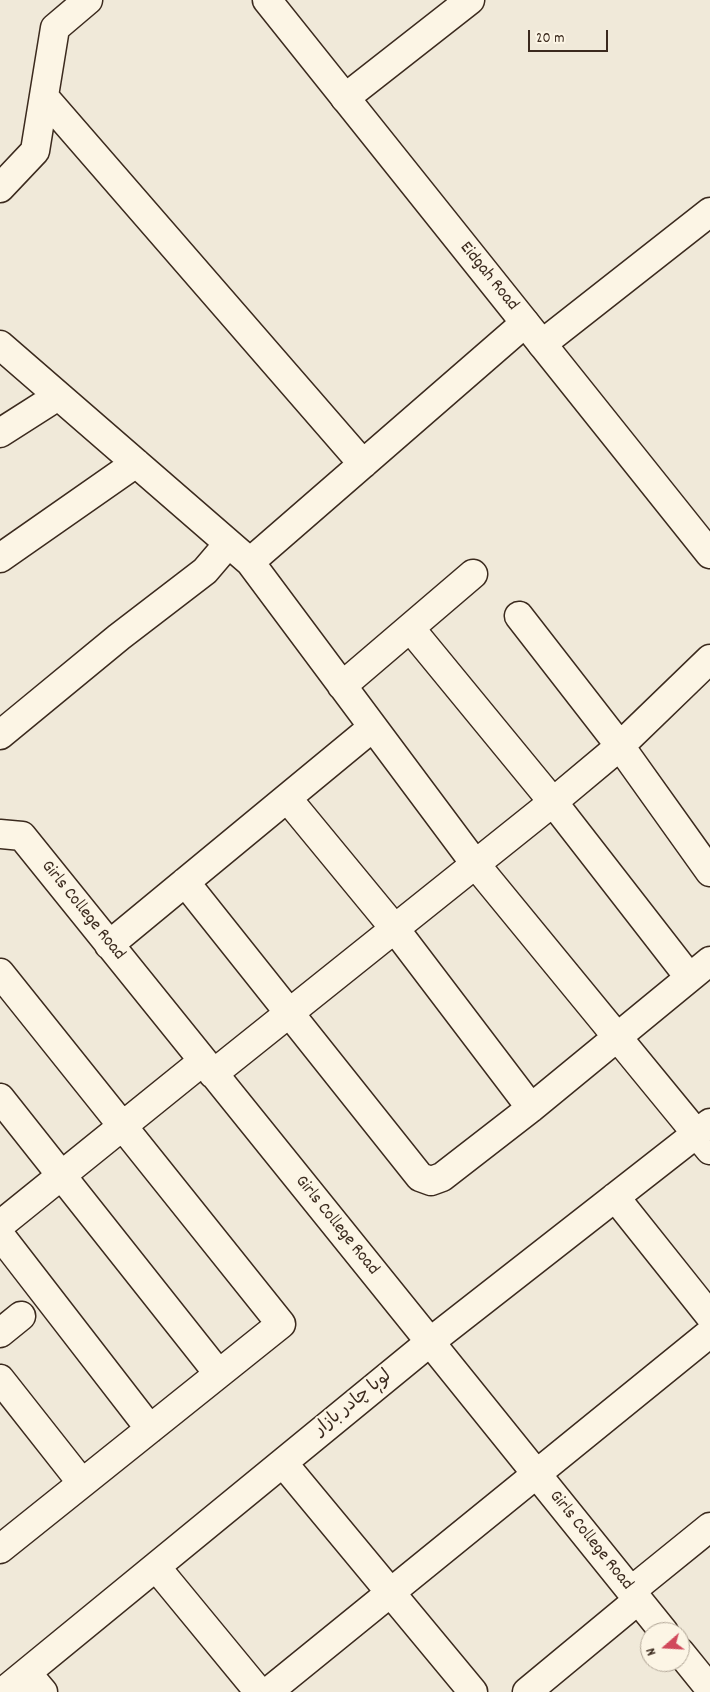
<!DOCTYPE html>
<meta charset="utf-8">
<style>
body{margin:0}
#map{position:relative;width:710px;height:1692px;overflow:hidden;background:#f0e9d9;font-family:Dekko,sans-serif}
canvas{display:block}
.north{position:absolute;left:640px;top:1622px;width:50px;height:50px;box-sizing:border-box;background:#fcf5e5;border:1px solid #afa495;border-radius:50%;rotate:251deg;font-size:14px;font-weight:700;line-height:20px;text-align:center;color:#3b2a1e}
.north::after{content:'';display:block;margin:auto;width:18px;height:22px;background:#d1495b;clip-path:polygon(50% 0,100% 100%,50% 72%,0 100%)}
.scale{position:absolute;left:528px;top:30px;width:80px;height:22px;box-sizing:border-box;border:2px solid #3b2a1e;border-top:0;padding-left:6px;font-size:15px;line-height:18px;white-space:nowrap;color:#3b2a1e;-webkit-text-stroke:4px #fcf5e5;paint-order:stroke}
</style>
<div id="map">
<canvas width="710" height="1692"></canvas>
<div class="north">N</div>
<div class="scale">20 m</div>
</div>
<script>
const g = document.querySelector('canvas').getContext('2d');
g.lineJoin = 'round';
function toPath(rows) {
  const path = new Path2D();
  for (const r of rows) {
    path.moveTo(r[0], r[1]);
    for (let i = 2; i < r.length; i += 2) path.lineTo(r[i], r[i + 1]);
  }
  return path;
}
function stroke(path, color, width, dash) {
  g.strokeStyle = color;
  g.lineWidth = width;
  g.lineCap = dash ? 'butt' : 'round';
  g.setLineDash(dash || []);
  g.stroke(path);
}
function write(font, color, halo, rows, align = 'center') {
  g.font = font + ' Dekko,"Playpen Sans Arabic",sans-serif';
  g.lineWidth = 4.5;
  g.setLineDash([]);
  g.textBaseline = 'middle';
  g.strokeStyle = halo;
  g.fillStyle = color;
  for (const [text, x, y, turn = 0] of rows) {
    g.save();
    g.translate(x, y);
    g.rotate((+turn || 0) * Math.PI / 180);
    g.textAlign = isNaN(turn) ? turn : align;
    if (halo) g.strokeText(text, 0, 0);
    g.fillText(text, 0, 0);
    g.restore();
  }
}
const minor = toPath([
 [45,98,363,464],
 [345,98,470,0],
 [0,188,35,151,55,28,88,0],
 [542,344,710,212],
 [0,345,250,562,476,865,710,1150],
 [0,433,58,396],
 [0,558,136,463],
 [250,562,525,323],
 [519,616,620,746,710,872],
 [410,628,553,802,689,977],
 [342,686,473,574],
 [0,735,119,637,205,571,228,544],
 [287,798,395,929,531,1108],
 [0,834,22,836,664,1632],
 [185,882,420,1177,431,1181,442,1177,531,1108,710,961],
 [109,945,373,727],
 [0,973,281,1324,0,1549],
 [213,1074,553,802,620,746,710,659],
 [0,1098,218,1373],
 [615,1197,710,1316],
 [0,1225,203,1061],
 [0,1235,150,1429],
 [0,1333,21,1316],
 [0,1379,82,1483],
 [283,1463,473,1692],
 [156,1567,259,1692],
 [631,1591,710,1527],
 [680,1652,710,1689],
 [27,1673,43,1692],
 [3,1692,430,1342,710,1123],
 [268,1692,710,1333],
 [527,1692,638,1600]
]);
const major = toPath([
 [267,0,710,554]
]);
stroke(minor, '#3b2a1e', 31);
stroke(major, '#3b2a1e', 31);
stroke(minor, '#fcf5e5', 28);
stroke(major, '#fcf5e5', 28);
write('18px', '#3b2a1e', '#fcf5e5', [
 ["Eidgah Road",488,277,51],
 ["Girls College Road",82,911,51],
 ["Girls College Road",336,1226,51],
 ["لوہا چادر بازار",354,1404,-39],
 ["Girls College Road",590,1541,51]
]);
</script>
